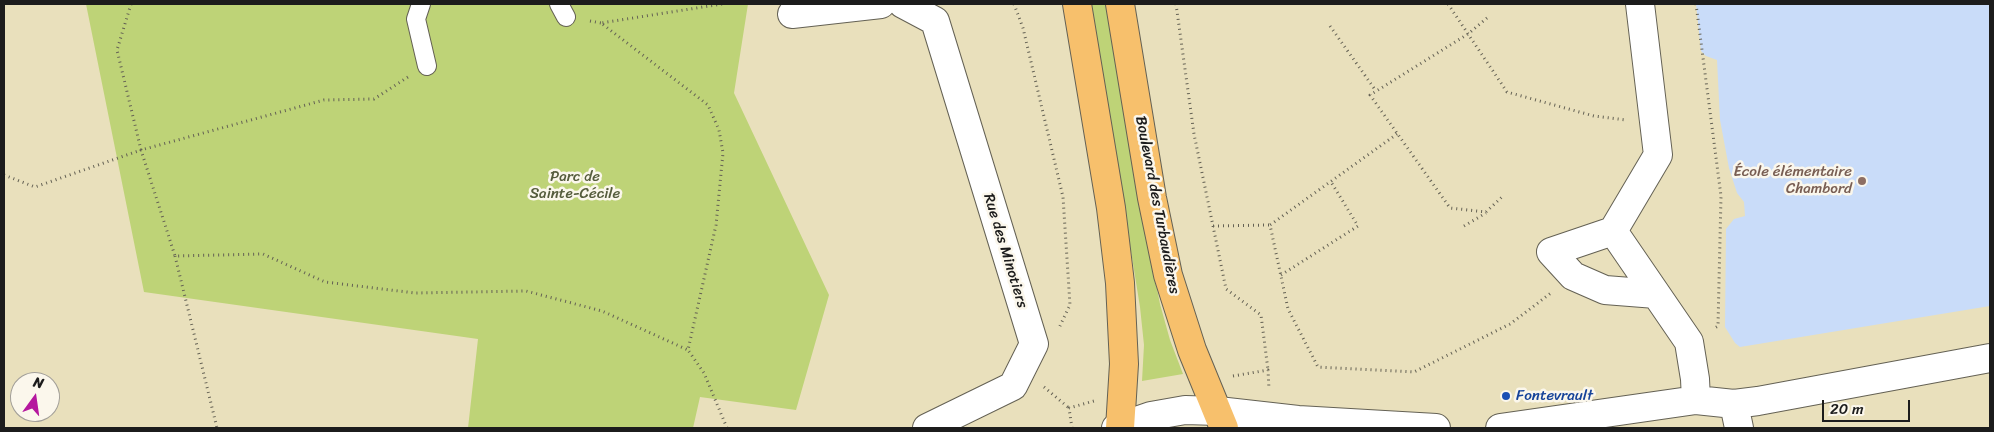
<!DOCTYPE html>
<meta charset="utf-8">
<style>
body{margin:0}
#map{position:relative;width:1994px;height:432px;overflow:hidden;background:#e9e0bc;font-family:Sriracha,sans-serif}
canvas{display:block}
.frame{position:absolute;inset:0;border:5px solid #1c1c1c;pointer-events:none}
.north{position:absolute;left:10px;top:372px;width:50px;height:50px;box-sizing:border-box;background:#fbf7ec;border:1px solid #a29f99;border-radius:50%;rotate:14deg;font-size:14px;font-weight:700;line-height:20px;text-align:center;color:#1c1c1c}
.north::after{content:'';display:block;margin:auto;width:18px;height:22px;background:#b5179e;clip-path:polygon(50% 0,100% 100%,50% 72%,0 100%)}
.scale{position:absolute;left:1822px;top:400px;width:88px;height:22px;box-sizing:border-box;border:2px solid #1c1c1c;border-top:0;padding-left:6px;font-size:15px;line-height:18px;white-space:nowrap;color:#1c1c1c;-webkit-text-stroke:4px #fbf7ec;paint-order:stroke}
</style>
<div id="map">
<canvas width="1994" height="432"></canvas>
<div class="frame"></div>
<div class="north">N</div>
<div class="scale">20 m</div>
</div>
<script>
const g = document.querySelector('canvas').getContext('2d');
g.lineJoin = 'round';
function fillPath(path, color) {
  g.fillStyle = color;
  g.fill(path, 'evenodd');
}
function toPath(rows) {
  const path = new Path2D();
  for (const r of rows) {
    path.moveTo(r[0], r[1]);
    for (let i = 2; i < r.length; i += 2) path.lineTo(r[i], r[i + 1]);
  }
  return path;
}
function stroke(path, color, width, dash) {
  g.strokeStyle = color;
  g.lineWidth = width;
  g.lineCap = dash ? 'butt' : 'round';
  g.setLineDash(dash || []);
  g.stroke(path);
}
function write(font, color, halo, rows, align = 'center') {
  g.font = font + ' Sriracha,sans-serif';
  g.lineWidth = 5;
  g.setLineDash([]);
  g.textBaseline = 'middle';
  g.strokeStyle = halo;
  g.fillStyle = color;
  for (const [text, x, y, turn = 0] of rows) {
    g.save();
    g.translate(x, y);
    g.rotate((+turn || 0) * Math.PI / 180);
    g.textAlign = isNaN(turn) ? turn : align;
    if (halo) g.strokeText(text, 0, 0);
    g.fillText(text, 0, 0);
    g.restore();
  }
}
fillPath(toPath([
 [1696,4,1990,4,1990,306,1740,347,1735,343,1725,327,1726,229,1734,219,1745,216,1744,202,1737,193,1729,168,1720,120,1717,60,1706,56,1701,51]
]), '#c9dcf9');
fillPath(toPath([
 [86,4,748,4,734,93,829,295,796,410,700,397,693,428,468,428,478,339,144,292],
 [1091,4,1107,4,1146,232,1160,304,1170,340,1183,374,1142,381,1144,345,1140,307]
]), '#bed377');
const lane = toPath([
 [421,4,416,19,427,66],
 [559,4,566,17]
]);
const street = toPath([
 [903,4,935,21,1034,344,1013,386,927,428],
 [1640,4,1658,155,1613,231,1551,252,1573,276,1605,290,1656,294],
 [792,14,881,4],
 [1613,231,1689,342,1695,379,1696,400],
 [1734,404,1739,428],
 [1116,428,1151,416,1185,410,1218,411,1298,420,1436,428],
 [1500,428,1696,400,1734,404,1758,401,1990,358]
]);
const primary = toPath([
 [1077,4,1111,208,1120,283,1124,364,1120,428],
 [1120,4,1152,198,1168,275,1192,350,1224,428]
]);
stroke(lane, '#646154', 20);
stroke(street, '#646154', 30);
stroke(primary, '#646154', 30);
stroke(toPath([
 [131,4,117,50,141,150,324,100,374,99,408,77],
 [722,4,601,23,708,105,719,130,723,153,716,225,688,350,704,373,727,428],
 [1014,4,1023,28,1063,197,1070,305,1059,328],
 [1176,4,1194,134,1226,289,1261,315,1268,370],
 [1448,4,1507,92,1594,116,1626,120],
 [1696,4,1721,196,1718,326,1713,329],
 [1487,18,1468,34,1370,95,1450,208,1486,212,1504,195],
 [590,21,601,23],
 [1330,26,1376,91],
 [1397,134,1270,225,1288,309,1318,367,1414,372,1510,324,1551,293],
 [4,175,35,187,141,150,175,256,263,254,325,282,415,293,526,291,602,311,688,350],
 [1213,226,1270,225],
 [1464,226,1486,213],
 [175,256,217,428],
 [1281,275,1358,226,1331,182],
 [1233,376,1268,370,1269,389],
 [1044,387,1069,408],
 [1072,428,1069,408,1094,401]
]), '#646154', 3, [1, 4]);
stroke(lane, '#fff', 18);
stroke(street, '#fff', 28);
stroke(primary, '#f7c06c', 28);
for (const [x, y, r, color] of [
 [1862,181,5,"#8d6e63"],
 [1506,396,5,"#1a4fb4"]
]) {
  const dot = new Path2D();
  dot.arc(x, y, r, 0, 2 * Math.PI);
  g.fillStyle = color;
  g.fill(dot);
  stroke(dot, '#fbf7ec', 2);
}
write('15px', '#785e54', '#fbf7ec', [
 ["École élémentaire",1852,172],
 ["Chambord",1852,189]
], 'right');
write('15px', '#555c3c', '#fbf7ec', [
 ["Parc de",575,177],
 ["Sainte-Cécile",575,194]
]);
write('15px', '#1c1c1c', '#fbf7ec', [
 ["Boulevard des Turbaudières",1157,205,79],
 ["Rue des Minotiers",1005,251,73]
]);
write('15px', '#164399', '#fbf7ec', [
 ["Fontevrault",1516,396]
], 'left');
</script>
